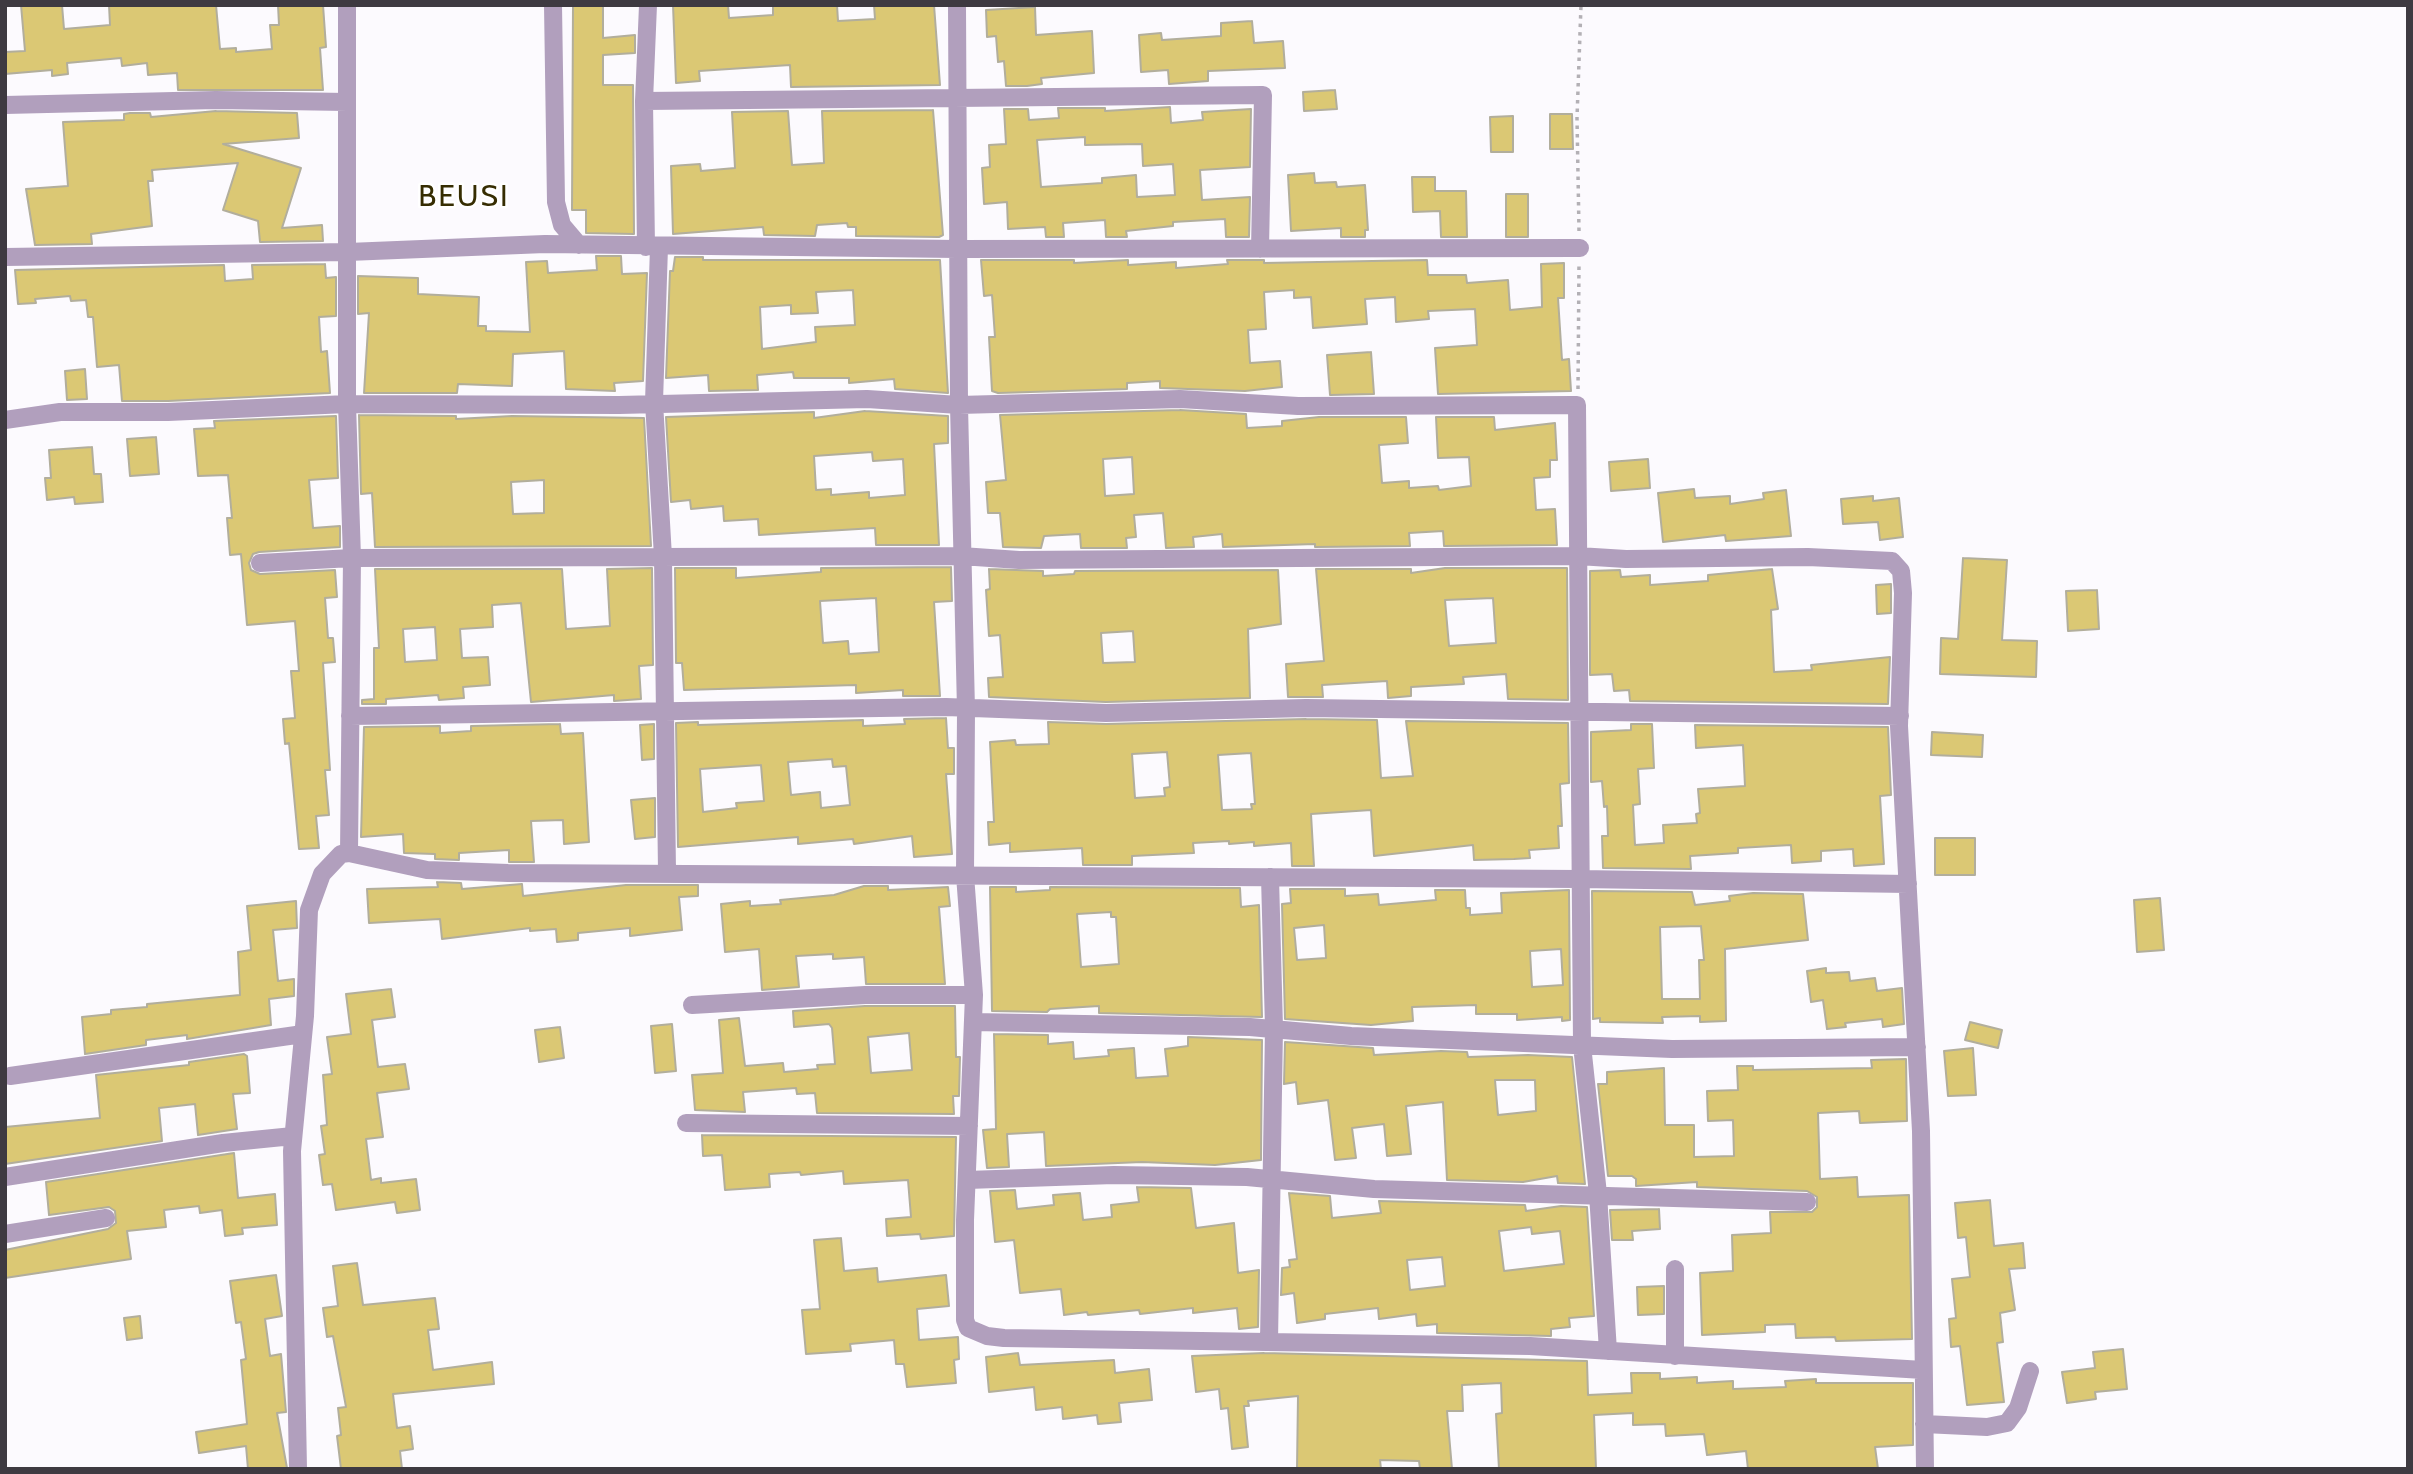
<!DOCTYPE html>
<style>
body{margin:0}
#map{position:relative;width:2413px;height:1474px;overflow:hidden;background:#fcfafe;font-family:Cabin,sans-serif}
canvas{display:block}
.frame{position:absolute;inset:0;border:7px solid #3e3a41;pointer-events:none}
</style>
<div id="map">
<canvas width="2413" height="1474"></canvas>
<div class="frame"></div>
</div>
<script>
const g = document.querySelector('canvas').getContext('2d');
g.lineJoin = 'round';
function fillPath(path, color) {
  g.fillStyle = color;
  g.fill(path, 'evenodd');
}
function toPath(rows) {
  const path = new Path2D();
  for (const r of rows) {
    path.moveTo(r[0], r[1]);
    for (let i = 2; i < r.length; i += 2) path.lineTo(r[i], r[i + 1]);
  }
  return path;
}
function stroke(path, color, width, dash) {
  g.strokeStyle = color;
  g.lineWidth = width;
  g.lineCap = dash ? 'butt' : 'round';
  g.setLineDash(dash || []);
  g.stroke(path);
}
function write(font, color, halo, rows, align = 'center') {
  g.font = font + ' Cabin,sans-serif';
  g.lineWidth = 5;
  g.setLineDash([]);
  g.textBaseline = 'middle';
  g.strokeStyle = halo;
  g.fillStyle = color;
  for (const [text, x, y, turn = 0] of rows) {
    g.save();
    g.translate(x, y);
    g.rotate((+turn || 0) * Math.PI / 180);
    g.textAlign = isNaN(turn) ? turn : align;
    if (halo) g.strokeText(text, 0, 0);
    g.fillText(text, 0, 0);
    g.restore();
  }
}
const building = toPath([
 [21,5,62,5,64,29,110,25,109,5,216,5,220,49,236,48,236,52,272,49,270,25,279,25,278,5,323,5,326,47,320,48,323,90,178,90,177,73,148,75,147,63,122,66,121,58,67,63,68,74,52,76,52,70,5,74,5,52,25,51,21,5],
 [573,5,603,5,603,38,635,35,635,53,603,55,603,85,633,85,634,234,586,233,586,210,572,210,573,5],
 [673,5,728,5,729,18,773,15,773,5,837,5,838,21,875,19,874,5,934,5,940,85,791,87,790,65,699,71,700,81,676,83,673,5],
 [1035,7,1036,35,1092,31,1094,73,1041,78,1042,84,1027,86,1006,86,1004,61,998,62,996,36,987,37,986,10,1035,7],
 [1252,21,1254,43,1283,41,1285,68,1208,71,1208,81,1169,84,1168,70,1141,72,1139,35,1161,33,1162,40,1221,36,1221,23,1252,21],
 [1335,90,1337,109,1304,111,1303,92,1335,90],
 [1170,107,1171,123,1203,120,1202,112,1251,109,1250,167,1200,170,1202,200,1250,197,1249,237,1226,237,1225,219,1173,222,1173,226,1126,231,1127,237,1106,237,1105,220,1063,223,1064,237,1046,237,1045,227,1008,229,1007,202,984,204,982,168,990,167,989,145,1006,144,1004,109,1028,109,1029,120,1059,118,1058,108,1105,108,1105,111,1170,107],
 [1085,137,1085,145,1142,144,1143,166,1173,164,1175,195,1137,197,1136,175,1102,178,1102,183,1041,187,1037,140,1085,137],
 [933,110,943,235,939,237,856,236,856,227,848,227,847,223,817,225,815,236,764,235,763,227,673,234,671,166,700,164,701,171,735,168,732,112,788,111,792,165,824,163,822,111,933,110],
 [216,111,297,113,299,138,223,144,301,168,282,228,322,225,323,241,260,242,258,221,223,210,238,163,152,170,153,181,148,181,152,226,91,234,92,244,35,245,26,189,68,186,63,122,124,120,124,114,130,113,150,113,151,117,216,111],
 [1550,114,1572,114,1573,149,1550,149,1550,114],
 [1513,116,1513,152,1491,152,1490,117,1513,116],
 [1314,173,1315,183,1336,182,1337,187,1365,185,1368,230,1365,230,1365,237,1341,237,1341,228,1291,231,1288,175,1314,173],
 [1412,177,1435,177,1435,191,1466,191,1467,237,1441,237,1440,211,1413,212,1412,177],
 [1506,194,1528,194,1528,237,1506,237,1506,194],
 [596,256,621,256,622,274,647,273,643,381,614,383,615,391,566,389,564,351,513,354,512,386,458,384,457,393,364,393,369,313,358,314,358,276,418,278,418,294,479,297,478,326,486,326,486,331,530,332,526,262,547,261,548,273,597,270,596,256],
 [675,257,703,257,703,260,940,260,948,393,895,389,894,379,849,383,849,378,794,378,793,372,757,375,758,390,709,391,708,375,666,378,670,271,673,271,675,257],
 [853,290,855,325,815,327,816,342,762,349,760,307,791,305,791,314,818,313,816,292,853,290],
 [981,260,1074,260,1074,263,1128,260,1128,265,1176,262,1176,268,1228,264,1227,260,1264,260,1264,263,1427,260,1428,275,1466,275,1467,283,1508,280,1510,310,1542,307,1541,264,1564,263,1564,298,1558,298,1562,360,1569,359,1571,391,1438,394,1435,348,1477,345,1475,309,1428,311,1429,319,1396,322,1395,297,1365,299,1367,324,1313,328,1311,297,1294,298,1294,290,1264,292,1266,329,1248,330,1250,363,1280,361,1282,387,1245,391,1160,388,1160,381,1127,383,1127,389,998,393,992,391,989,337,995,337,992,295,984,296,981,260],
 [325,264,326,278,336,277,336,316,319,317,321,352,327,351,330,393,168,401,122,401,119,365,97,367,93,317,88,317,86,300,71,301,70,296,35,299,36,303,18,304,15,270,224,265,225,281,253,279,252,265,325,264],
 [1371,352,1374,394,1330,395,1327,355,1371,352],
 [85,369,87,399,67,400,65,371,85,369],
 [1180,410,1246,414,1247,428,1282,426,1282,421,1319,417,1406,417,1408,443,1379,445,1382,483,1409,481,1409,488,1438,486,1439,490,1471,486,1469,457,1438,458,1436,417,1494,417,1495,430,1555,423,1557,460,1550,460,1550,477,1534,478,1536,510,1555,509,1557,545,1444,546,1443,531,1409,533,1410,546,1315,547,1315,544,1223,547,1222,534,1193,537,1194,547,1166,548,1163,513,1134,515,1136,537,1126,538,1127,548,1081,548,1080,534,1044,536,1041,548,1003,547,1000,513,988,513,986,482,1006,480,1000,415,1180,410],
 [1132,457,1134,494,1105,496,1103,459,1132,457],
 [865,411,948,416,948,443,934,444,939,545,876,545,875,528,759,535,758,519,724,521,723,506,691,509,690,500,671,502,666,417,814,412,814,418,865,411],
 [872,452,873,461,903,459,905,495,869,498,869,492,831,495,831,489,816,490,814,456,872,452],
 [359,415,456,416,456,419,512,416,644,418,651,546,375,547,372,493,361,494,359,415],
 [544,480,544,513,513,514,511,482,544,480],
 [336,416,338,478,309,480,313,528,340,526,340,547,259,552,253,554,249,563,251,570,260,574,335,570,337,597,325,598,328,638,333,638,335,662,323,663,330,770,325,770,329,815,316,816,319,848,299,849,289,743,285,744,283,719,295,718,291,671,299,671,295,621,247,625,241,554,230,555,227,518,232,518,228,475,198,476,194,429,215,428,214,421,336,416],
 [156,437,159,474,130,476,127,439,156,437],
 [92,447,94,474,101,474,103,502,75,504,74,497,47,500,45,478,51,478,49,450,92,447],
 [1648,459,1650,488,1611,491,1609,462,1648,459],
 [1694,489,1695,498,1730,496,1730,504,1764,499,1763,493,1786,490,1791,536,1726,541,1725,535,1663,542,1658,493,1694,489],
 [1873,496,1873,501,1899,498,1903,537,1880,540,1878,522,1843,524,1841,499,1873,496],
 [1963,558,2007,560,2002,640,2037,641,2036,677,1940,674,1941,638,1958,639,1963,558],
 [951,567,952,601,934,602,940,696,903,696,903,690,856,693,856,685,684,690,682,663,676,663,675,568,736,568,736,578,821,572,821,568,951,567],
 [876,598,879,652,849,654,848,641,823,643,820,601,876,598],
 [652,568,653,665,639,666,641,699,614,701,614,695,531,702,521,603,492,605,493,627,460,629,462,658,488,657,490,685,463,687,464,698,439,700,438,695,386,699,386,704,362,704,362,700,374,699,374,648,379,648,375,569,562,569,566,629,610,626,607,569,652,568],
 [435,627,437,660,405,662,403,629,435,627],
 [1445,568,1567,568,1568,700,1508,699,1506,674,1463,677,1464,684,1411,687,1411,696,1388,698,1387,681,1322,685,1323,697,1288,697,1286,664,1324,661,1316,569,1411,569,1411,573,1445,568],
 [1493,598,1496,643,1449,646,1445,600,1493,598],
 [989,569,1043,571,1043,576,1074,574,1075,571,1278,570,1281,624,1248,629,1250,698,1106,702,989,697,988,678,1003,677,1000,635,989,636,986,590,990,589,989,569],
 [1133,631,1135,662,1103,663,1101,633,1133,631],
 [1772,569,1778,609,1771,610,1774,672,1812,670,1811,665,1890,657,1888,704,1630,701,1629,690,1614,691,1612,674,1590,675,1590,571,1620,570,1621,577,1650,575,1650,585,1708,581,1708,575,1772,569],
 [1891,584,1891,613,1877,614,1876,585,1891,584],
 [2097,590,2099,629,2068,631,2066,591,2097,590],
 [946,718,948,748,954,748,954,774,946,774,952,854,914,857,912,836,854,844,853,839,798,844,798,837,678,847,676,723,698,722,698,725,863,720,863,726,905,724,904,719,946,718],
 [832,759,833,767,846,766,850,805,821,808,820,792,791,795,788,762,832,759],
 [761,765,764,801,736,803,737,808,703,812,700,769,761,765],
 [1306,719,1377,720,1381,778,1413,776,1406,721,1568,723,1569,783,1560,784,1562,826,1558,826,1559,848,1529,850,1530,858,1514,859,1474,860,1473,845,1374,856,1371,810,1311,814,1314,866,1292,866,1291,843,1254,846,1254,842,1229,844,1229,841,1193,843,1194,853,1132,856,1132,865,1083,865,1082,848,1010,852,1010,843,989,845,988,822,994,822,990,742,1015,740,1016,745,1049,744,1048,722,1106,724,1306,719],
 [1167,752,1170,787,1164,788,1165,796,1135,798,1132,754,1167,752],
 [1251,753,1255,804,1251,804,1252,809,1222,810,1218,755,1251,753],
 [560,724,561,734,583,733,589,842,564,844,563,820,531,821,534,862,509,862,509,850,459,853,459,860,435,859,435,854,404,853,403,834,361,837,364,727,440,726,440,733,471,731,471,726,560,724],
 [654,724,654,759,642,760,640,725,654,724],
 [1631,724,1652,724,1654,768,1638,769,1640,804,1633,805,1635,845,1664,843,1663,825,1697,823,1696,814,1700,813,1698,789,1745,786,1743,745,1696,748,1695,725,1888,727,1891,795,1880,796,1884,864,1854,866,1853,849,1821,851,1821,861,1792,863,1791,845,1738,848,1738,853,1690,856,1691,869,1603,868,1602,836,1608,836,1607,806,1604,807,1602,781,1591,782,1591,732,1631,730,1631,724],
 [1932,732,1983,735,1982,757,1931,755,1932,732],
 [655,798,655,837,635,839,631,800,655,798],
 [1935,838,1975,838,1975,875,1935,875,1935,838],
 [437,882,461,883,462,889,522,884,523,896,626,885,698,885,698,896,679,897,682,930,630,936,630,928,578,933,578,940,557,942,556,929,530,931,530,928,442,939,440,919,369,923,367,889,438,887,437,882],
 [864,886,888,886,888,890,948,887,950,906,939,907,945,984,866,984,864,957,833,959,833,954,796,956,799,987,762,990,759,949,725,952,721,904,750,901,750,906,781,904,780,900,834,895,864,886],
 [990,887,1016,887,1016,892,1050,890,1050,887,1240,888,1241,907,1259,905,1262,1017,1099,1013,1099,1006,1050,1009,1047,1012,992,1011,990,887],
 [1111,912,1111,917,1116,917,1119,964,1081,967,1077,914,1111,912],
 [1290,889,1345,889,1345,896,1378,894,1379,905,1436,900,1435,890,1465,890,1466,908,1470,908,1470,915,1502,913,1501,893,1569,890,1570,1020,1562,1021,1562,1017,1517,1020,1517,1014,1476,1014,1476,1005,1412,1007,1413,1021,1371,1025,1285,1019,1282,904,1291,903,1290,889],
 [1324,925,1326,958,1297,960,1294,928,1324,925],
 [1561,949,1563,985,1532,987,1530,951,1561,949],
 [1592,891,1692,892,1695,905,1730,901,1729,896,1753,893,1803,894,1808,940,1725,949,1726,1021,1700,1022,1700,1016,1662,1017,1663,1023,1600,1022,1600,1018,1593,1019,1592,891],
 [1701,926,1704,960,1699,960,1700,999,1662,999,1660,927,1701,926],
 [2160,898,2164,950,2137,952,2134,900,2160,898],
 [296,901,297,928,273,930,278,981,294,979,294,996,269,999,271,1025,187,1039,187,1035,146,1040,146,1045,85,1054,82,1017,111,1014,111,1010,147,1007,147,1004,240,995,238,952,251,950,247,906,296,901],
 [1826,968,1826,973,1849,972,1850,981,1875,978,1877,991,1902,988,1904,1024,1883,1027,1882,1019,1845,1023,1846,1027,1827,1029,1823,1000,1811,1002,1807,971,1826,968],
 [391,989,395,1017,372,1020,378,1067,405,1064,409,1089,377,1093,383,1137,366,1139,371,1180,381,1178,381,1183,416,1179,420,1210,397,1213,395,1202,336,1210,332,1184,323,1185,319,1155,325,1154,321,1126,327,1125,323,1075,332,1074,327,1037,351,1034,346,994,391,989],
 [865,1006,955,1006,956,1057,960,1057,959,1096,953,1096,954,1114,817,1113,815,1093,797,1094,796,1088,743,1092,745,1112,695,1110,692,1075,723,1073,719,1020,739,1018,745,1066,783,1063,784,1072,818,1069,817,1065,835,1064,832,1028,829,1024,794,1027,793,1011,865,1006],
 [909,1033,912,1070,871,1073,868,1037,909,1033],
 [1970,1022,2002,1030,1998,1048,1965,1040,1970,1022],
 [672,1024,676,1071,655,1073,651,1026,672,1024],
 [560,1027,564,1058,539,1062,535,1030,560,1027],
 [994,1034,1048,1035,1048,1044,1073,1042,1074,1059,1109,1056,1108,1050,1134,1048,1136,1078,1168,1076,1165,1049,1188,1046,1188,1037,1262,1040,1261,1160,1215,1165,1142,1162,1046,1166,1044,1132,1007,1134,1009,1167,987,1168,983,1130,996,1129,994,1034],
 [1285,1042,1373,1048,1374,1055,1441,1051,1467,1052,1468,1057,1528,1055,1572,1057,1585,1184,1558,1183,1557,1176,1523,1182,1447,1180,1443,1102,1406,1106,1411,1154,1387,1156,1384,1124,1352,1128,1356,1158,1335,1160,1328,1100,1298,1104,1296,1082,1284,1084,1285,1042],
 [1495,1080,1535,1080,1536,1111,1498,1115,1495,1080],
 [1973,1048,1976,1095,1948,1096,1944,1051,1973,1048],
 [244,1054,247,1056,250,1093,233,1094,237,1129,198,1135,195,1104,159,1108,162,1141,5,1164,5,1127,100,1118,96,1075,189,1065,189,1062,244,1054],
 [1906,1059,1907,1121,1860,1123,1859,1111,1818,1113,1820,1179,1857,1177,1858,1197,1909,1195,1912,1339,1836,1341,1835,1337,1796,1338,1795,1324,1765,1325,1765,1332,1702,1335,1700,1273,1733,1271,1732,1235,1771,1233,1770,1212,1812,1212,1817,1207,1817,1197,1807,1191,1697,1187,1697,1182,1636,1186,1636,1179,1632,1176,1608,1176,1598,1084,1607,1084,1607,1072,1664,1068,1665,1125,1694,1125,1694,1157,1734,1156,1733,1120,1708,1121,1707,1091,1738,1090,1737,1066,1753,1066,1753,1070,1872,1068,1871,1060,1906,1059],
 [702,1135,956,1137,954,1236,921,1239,920,1234,887,1236,886,1219,911,1217,908,1180,844,1184,843,1171,801,1175,800,1172,769,1174,770,1187,725,1190,722,1155,703,1156,702,1135],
 [234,1153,238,1198,275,1194,277,1225,242,1228,243,1234,225,1236,222,1210,200,1213,199,1206,164,1210,166,1227,127,1231,131,1259,5,1278,5,1250,108,1229,116,1223,115,1211,109,1207,49,1215,46,1182,234,1153],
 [1137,1187,1191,1188,1196,1228,1234,1223,1238,1273,1259,1270,1258,1327,1239,1329,1237,1308,1193,1313,1193,1308,1140,1314,1139,1310,1088,1315,1087,1312,1064,1315,1061,1289,1020,1293,1014,1240,995,1242,990,1191,1015,1190,1017,1209,1054,1205,1053,1195,1080,1193,1083,1220,1112,1217,1111,1205,1139,1202,1137,1187],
 [1289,1193,1330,1196,1332,1218,1381,1213,1379,1201,1525,1205,1526,1211,1561,1206,1587,1207,1594,1316,1569,1318,1570,1327,1551,1329,1551,1336,1437,1333,1437,1324,1417,1326,1416,1314,1379,1319,1378,1308,1325,1314,1325,1319,1297,1323,1294,1293,1281,1295,1282,1268,1290,1267,1289,1260,1297,1259,1289,1193],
 [1531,1227,1532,1234,1560,1231,1564,1264,1504,1271,1499,1231,1531,1227],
 [1442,1257,1445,1286,1410,1290,1407,1260,1442,1257],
 [1990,1200,1994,1246,2023,1243,2025,1268,2009,1269,2015,1310,2000,1313,2003,1342,1997,1343,2004,1402,1967,1405,1960,1346,1951,1347,1949,1319,1956,1318,1952,1279,1970,1277,1966,1237,1958,1238,1955,1203,1990,1200],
 [1659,1209,1660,1229,1632,1231,1633,1240,1612,1240,1610,1210,1659,1209],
 [841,1238,844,1271,877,1268,878,1282,946,1275,949,1306,917,1309,919,1340,958,1337,959,1359,954,1360,956,1383,907,1387,904,1364,896,1364,894,1340,850,1344,851,1351,806,1354,802,1310,820,1309,814,1240,841,1238],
 [357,1263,363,1305,435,1298,439,1329,428,1330,433,1370,492,1362,494,1384,393,1394,397,1428,410,1426,413,1449,400,1451,402,1469,341,1469,337,1436,341,1435,338,1408,346,1407,333,1336,327,1337,323,1308,338,1306,333,1266,357,1263],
 [276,1275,282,1316,265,1319,270,1356,281,1354,286,1412,277,1413,287,1468,248,1469,246,1446,199,1453,196,1432,247,1424,241,1360,246,1359,241,1322,236,1323,230,1281,276,1275],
 [1664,1286,1664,1314,1638,1315,1637,1287,1664,1286],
 [140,1316,142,1338,127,1340,124,1318,140,1316],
 [2123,1349,2127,1389,2095,1392,2096,1399,2067,1403,2062,1372,2095,1368,2093,1352,2123,1349],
 [1018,1353,1020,1365,1114,1360,1115,1373,1149,1369,1152,1400,1119,1403,1121,1422,1098,1424,1097,1415,1063,1419,1062,1407,1036,1410,1034,1387,989,1392,986,1357,1018,1353],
 [1264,1353,1587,1361,1588,1395,1632,1393,1631,1373,1660,1373,1660,1379,1697,1377,1697,1383,1733,1381,1733,1389,1786,1387,1785,1381,1816,1379,1816,1383,1913,1383,1913,1445,1875,1447,1878,1469,1748,1469,1746,1451,1707,1455,1704,1434,1666,1436,1665,1424,1633,1425,1633,1413,1594,1415,1596,1469,1499,1469,1496,1414,1502,1413,1501,1383,1462,1385,1463,1411,1447,1411,1452,1469,1420,1469,1419,1461,1380,1460,1381,1469,1297,1469,1298,1396,1248,1401,1249,1406,1244,1406,1248,1447,1232,1449,1228,1408,1221,1409,1219,1389,1196,1392,1192,1356,1264,1353]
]);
fillPath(building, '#dbc874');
stroke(building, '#b2ae9c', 2);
stroke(toPath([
 [1579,231,1577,118,1581,5],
 [1578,389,1579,264]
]), '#b3b0b5', 3.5, [3.5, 5]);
stroke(toPath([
 [347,5,347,404,352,558,349,853],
 [553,5,556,202,562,225,579,245],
 [957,5,959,405,966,710,965,875,974,995,965,1220,965,1320,968,1328,987,1336,1004,1338,1530,1346,1923,1370],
 [644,101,1263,95,1260,249],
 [5,105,216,100,347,102],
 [646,247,644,101,648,5],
 [659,247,654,402,663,557,667,872],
 [5,257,348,252,545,244,957,249,1580,248],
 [5,420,60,412,168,412,347,404,619,405,867,399,959,405,1180,399,1298,406,1577,405,1582,1045,1598,1194,1608,1351],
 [260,563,352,558,961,556,1019,560,1578,556,1626,559,1808,557,1892,561,1901,571,1903,593,1899,726,1921,1131,1925,1469],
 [350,716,946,707,1106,713,1306,708,1900,716],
 [692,1005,865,995,974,995],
 [973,1022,1250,1027,1351,1036,1672,1049,1917,1047],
 [10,1076,303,1034],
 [686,1123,969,1126],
 [5,1177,223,1143,293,1136],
 [967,1180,1114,1175,1247,1177,1374,1189,1807,1202],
 [5,1234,106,1218],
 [1675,1269,1675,1356],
 [1269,1342,1274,1028,1270,877],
 [1924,1424,1987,1427,2007,1423,2018,1408,2030,1371],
 [298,1469,292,1151,305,1016,309,910,322,874,341,854,349,853,427,870,508,873,1580,879,1908,884]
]), '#b19fbd', 18);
g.letterSpacing = '2px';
write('30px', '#362d02', '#fff', [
 ["BEUSI",464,197]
]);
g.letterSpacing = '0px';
</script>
